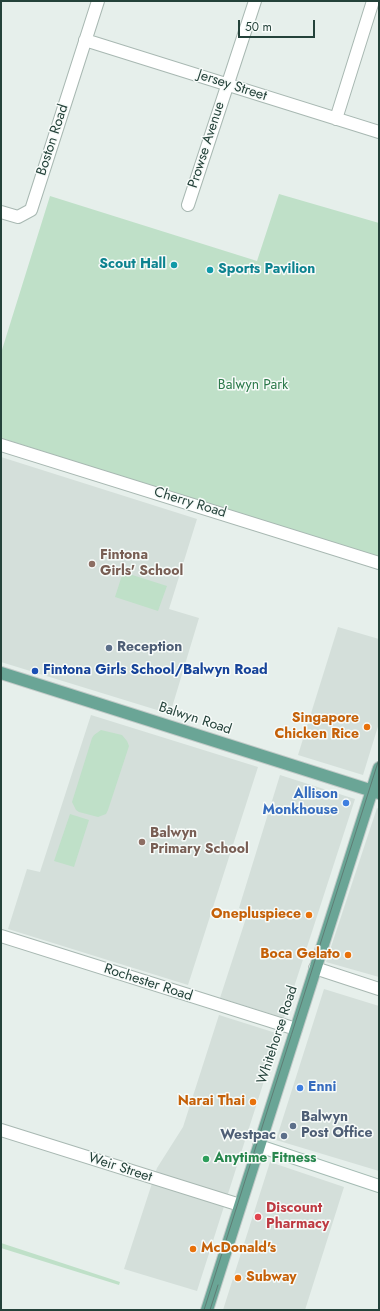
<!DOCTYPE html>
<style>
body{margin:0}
#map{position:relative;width:380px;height:1311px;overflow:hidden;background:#e6efeb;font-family:Jost,sans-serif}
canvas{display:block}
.frame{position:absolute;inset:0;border:2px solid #24423a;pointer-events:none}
.scale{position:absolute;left:238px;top:20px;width:77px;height:18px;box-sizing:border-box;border:2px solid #24423a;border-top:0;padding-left:5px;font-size:12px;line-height:14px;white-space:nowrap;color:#24423a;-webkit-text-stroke:3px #f7fbf9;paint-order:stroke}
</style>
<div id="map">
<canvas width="380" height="1311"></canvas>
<div class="frame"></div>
<div class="scale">50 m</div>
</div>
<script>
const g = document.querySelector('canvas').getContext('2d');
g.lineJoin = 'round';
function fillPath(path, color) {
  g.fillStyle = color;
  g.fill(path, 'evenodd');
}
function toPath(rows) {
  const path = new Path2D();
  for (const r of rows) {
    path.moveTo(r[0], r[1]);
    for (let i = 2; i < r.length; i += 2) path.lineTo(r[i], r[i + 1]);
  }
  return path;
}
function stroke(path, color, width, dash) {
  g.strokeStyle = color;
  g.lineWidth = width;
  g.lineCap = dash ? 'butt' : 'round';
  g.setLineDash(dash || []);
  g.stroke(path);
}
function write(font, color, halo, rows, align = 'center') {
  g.font = font + ' Jost,sans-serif';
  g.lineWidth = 3;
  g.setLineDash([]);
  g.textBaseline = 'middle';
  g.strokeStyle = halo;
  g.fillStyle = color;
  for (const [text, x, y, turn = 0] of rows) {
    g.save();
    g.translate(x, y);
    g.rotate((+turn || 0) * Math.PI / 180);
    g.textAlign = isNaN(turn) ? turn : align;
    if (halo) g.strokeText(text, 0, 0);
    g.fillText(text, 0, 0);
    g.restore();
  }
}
fillPath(toPath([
 [1,457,197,519,169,609,199,618,170,714,1,662],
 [338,627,379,639,379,723,363,775,298,755],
 [91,715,258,767,188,985,8,929,27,869,40,872],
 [280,775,355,799,284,1018,220,998,248,912,239,908],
 [377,808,379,809,379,977,326,962],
 [324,989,379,1006,379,1171,276,1140],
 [219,1015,279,1034,197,1291,124,1269,157,1168,183,1127],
 [270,1162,344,1187,305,1310,223,1310]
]), '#d4dfda');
fillPath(toPath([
 [279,194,379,223,379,558,1,438,1,353,50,196,257,261],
 [123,572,167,586,158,611,115,597],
 [101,730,122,735,127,741,129,746,108,810,106,814,98,817,79,812,76,810,72,802,92,738,94,735],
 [70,814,89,820,74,867,54,861],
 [1,1243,120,1282,119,1285,1,1248]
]), '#bfe0c8');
const street = toPath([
 [85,40,379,132],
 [336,119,373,1],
 [188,205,255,1],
 [1,212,18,217,31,210,98,1],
 [1,445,379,563],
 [1,936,296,1029],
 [315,968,379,989],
 [1,1130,240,1205]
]);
const secondary = toPath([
 [259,1146,379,1186]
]);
const primary = toPath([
 [1,673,379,793],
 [207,1310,379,768]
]);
stroke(street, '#a8b8b2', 14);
stroke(secondary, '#a4bbb3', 14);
stroke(primary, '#c2cac8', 14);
stroke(street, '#fff', 12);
stroke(secondary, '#fff', 12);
stroke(primary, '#6aa596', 12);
stroke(toPath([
 [204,1310,379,759],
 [210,1310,218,1285]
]), '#5f7d75', 1);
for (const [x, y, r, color] of [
 [174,265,4,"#0f9aa8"],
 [210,270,4,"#0f9aa8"],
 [92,564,4,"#8d6e63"],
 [109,648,4,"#5c6f8a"],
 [35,671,4,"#1a4fb4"],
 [367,727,4,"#e8710a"],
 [346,803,4,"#3f7fe0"],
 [142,842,4,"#8d6e63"],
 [309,915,4,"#e8710a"],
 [348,955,4,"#e8710a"],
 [300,1088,4,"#3f7fe0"],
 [253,1102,4,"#e8710a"],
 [293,1126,4,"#5c6f8a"],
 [284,1136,4,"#5c6f8a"],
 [206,1159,4,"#2e9e5b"],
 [258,1217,4,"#e0444e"],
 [193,1249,4,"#e8710a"],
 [238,1278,4,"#e8710a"]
]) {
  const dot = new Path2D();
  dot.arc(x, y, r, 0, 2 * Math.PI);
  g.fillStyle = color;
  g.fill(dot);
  stroke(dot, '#f7fbf9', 1.5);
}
write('14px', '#24423a', '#f7fbf9', [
 ["Jersey Street",232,86,18],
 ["Boston Road",53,140,-72],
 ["Prowse Avenue",207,145,-72],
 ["Cherry Road",190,503,17],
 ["Balwyn Road",195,719,18],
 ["Rochester Road",148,983,18],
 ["Whitehorse Road",278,1035,-72],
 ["Weir Street",120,1168,18]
]);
write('bold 14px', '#0d838f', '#f7fbf9', [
 ["Scout Hall",166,265],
 ["Sports Pavilion",218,270,"left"]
], 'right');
write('14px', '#2d7a4b', '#f7fbf9', [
 ["Balwyn Park",253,386]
]);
write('bold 14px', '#785e54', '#f7fbf9', [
 ["Fintona",100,556],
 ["Girls' School",100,572],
 ["Balwyn",150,834],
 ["Primary School",150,850]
], 'left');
write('bold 14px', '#4e5e75', '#f7fbf9', [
 ["Reception",117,648],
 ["Balwyn",301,1118],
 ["Post Office",301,1134],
 ["Westpac",276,1136,"right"]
], 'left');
write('bold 14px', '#164399', '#f7fbf9', [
 ["Fintona Girls School/Balwyn Road",43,671]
], 'left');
write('bold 14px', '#c56008', '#f7fbf9', [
 ["Singapore",359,719],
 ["Chicken Rice",359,735],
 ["Onepluspiece",301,915],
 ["Boca Gelato",340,955],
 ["Narai Thai",245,1102],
 ["McDonald's",201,1249,"left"],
 ["Subway",246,1278,"left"]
], 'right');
write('bold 14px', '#366cbe', '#f7fbf9', [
 ["Allison",338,795],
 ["Monkhouse",338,811],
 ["Enni",308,1088,"left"]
], 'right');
write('bold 14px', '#27864d', '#f7fbf9', [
 ["Anytime Fitness",214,1159]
], 'left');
write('bold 14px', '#be3a42', '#f7fbf9', [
 ["Discount",266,1209],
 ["Pharmacy",266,1225]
], 'left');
</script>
